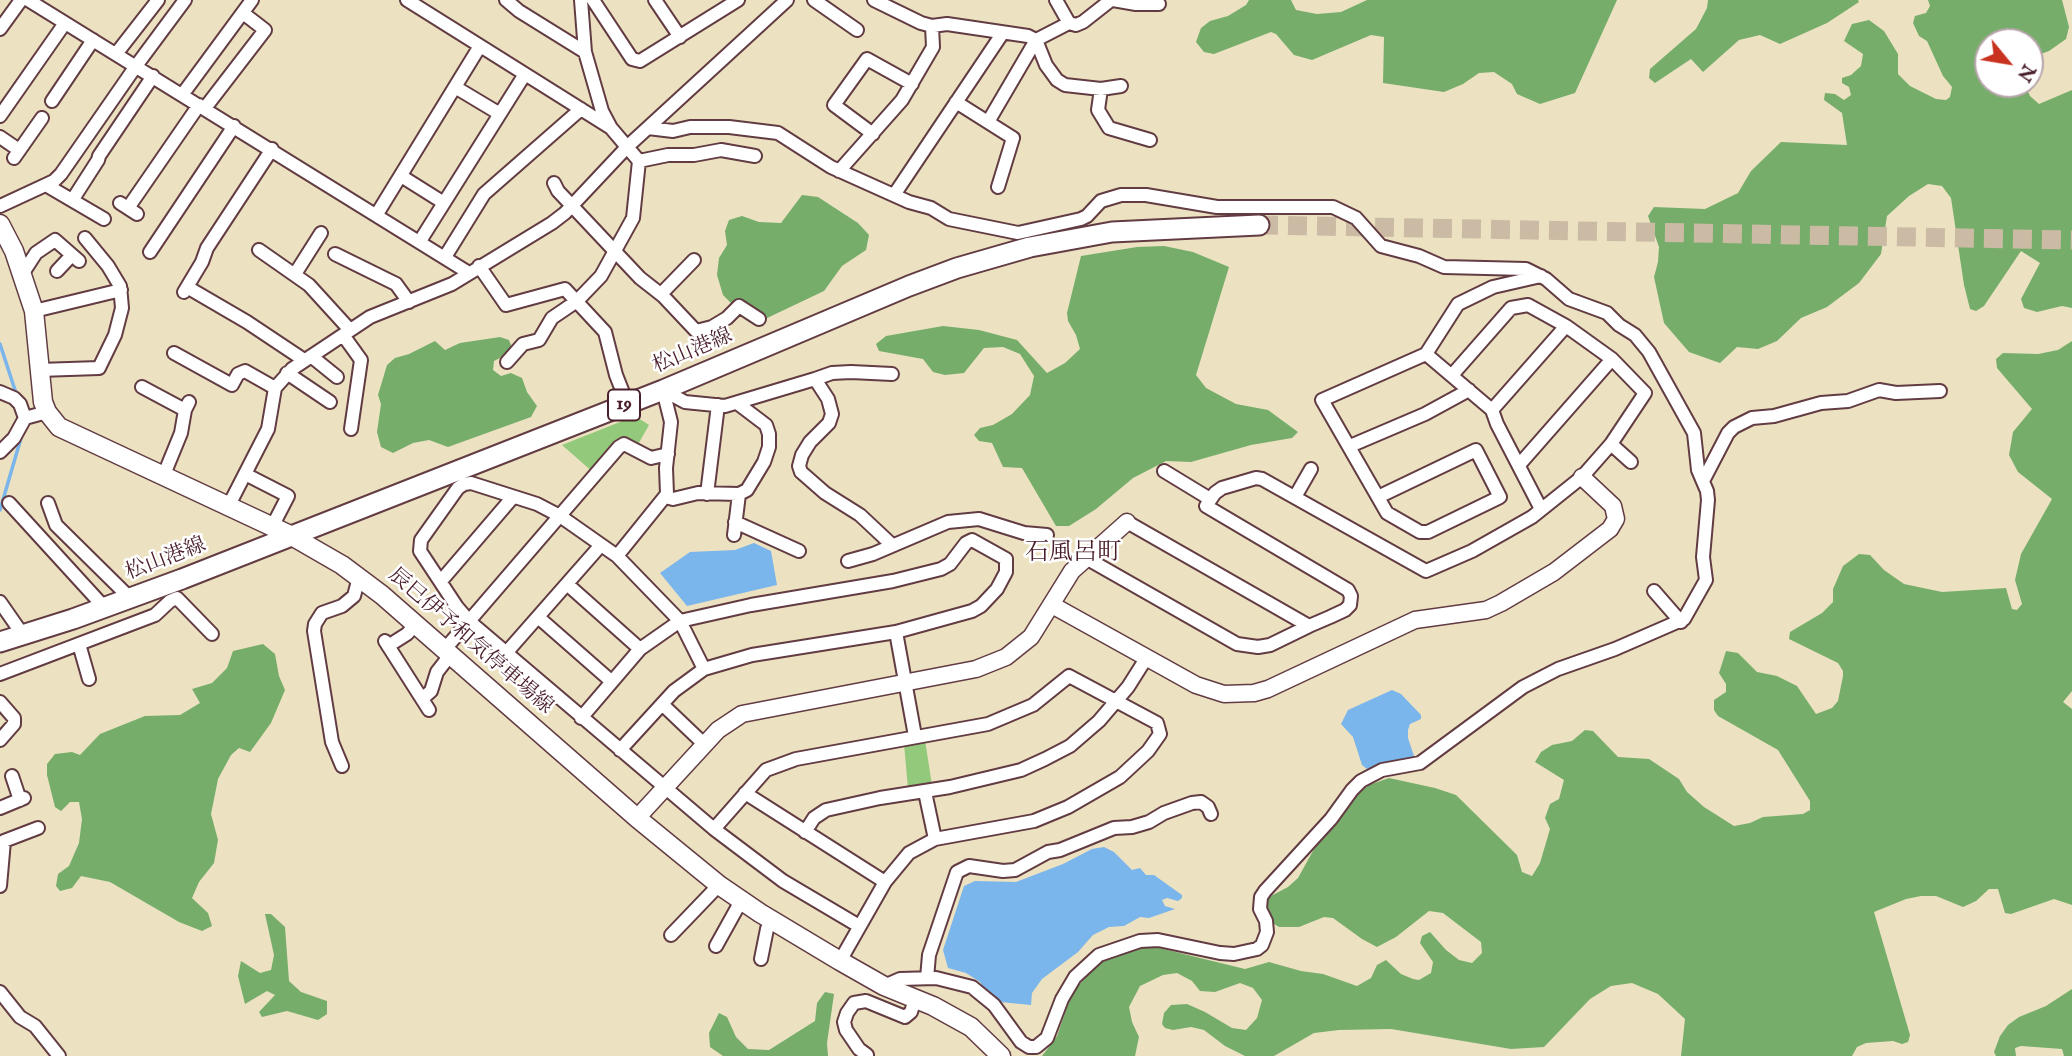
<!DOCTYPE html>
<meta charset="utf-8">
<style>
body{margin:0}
#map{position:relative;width:2072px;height:1056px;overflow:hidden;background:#ece2c2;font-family:"IM FELL English",serif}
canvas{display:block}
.north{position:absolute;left:1974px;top:28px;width:70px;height:70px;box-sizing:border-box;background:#fff;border:2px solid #b7a5aa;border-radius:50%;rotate:120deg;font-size:19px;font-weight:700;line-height:28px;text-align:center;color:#4a1f2b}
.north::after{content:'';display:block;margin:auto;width:24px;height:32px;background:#c8321e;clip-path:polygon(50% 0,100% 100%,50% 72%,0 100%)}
</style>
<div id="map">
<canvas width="2072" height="1056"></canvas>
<div class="north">N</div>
</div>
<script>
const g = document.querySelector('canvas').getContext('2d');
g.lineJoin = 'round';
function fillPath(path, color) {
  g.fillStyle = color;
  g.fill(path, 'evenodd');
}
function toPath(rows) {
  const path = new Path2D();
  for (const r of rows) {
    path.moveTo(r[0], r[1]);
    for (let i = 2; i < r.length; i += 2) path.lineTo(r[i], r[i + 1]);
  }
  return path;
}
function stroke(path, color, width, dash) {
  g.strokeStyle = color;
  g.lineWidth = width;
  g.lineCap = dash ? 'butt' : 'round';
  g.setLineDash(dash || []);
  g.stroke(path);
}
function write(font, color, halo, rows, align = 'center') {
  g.font = font + ' "IM FELL English","Noto Serif JP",serif';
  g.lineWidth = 5;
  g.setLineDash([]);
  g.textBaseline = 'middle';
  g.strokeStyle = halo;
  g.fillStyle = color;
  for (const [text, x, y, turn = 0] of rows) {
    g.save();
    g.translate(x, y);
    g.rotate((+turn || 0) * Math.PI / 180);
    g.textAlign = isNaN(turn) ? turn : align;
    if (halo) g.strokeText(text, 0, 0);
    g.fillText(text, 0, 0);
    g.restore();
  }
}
fillPath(toPath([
 [635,416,649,425,636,448,621,440,594,473,562,445],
 [925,740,932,785,908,789,904,744]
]), '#93c97b');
fillPath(toPath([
 [1249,0,1291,0,1296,10,1317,14,1341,12,1367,0,1617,0,1575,93,1540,104,1517,94,1512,84,1494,72,1479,73,1463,84,1444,92,1383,83,1384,37,1371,35,1312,60,1294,55,1276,34,1271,32,1214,54,1204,52,1196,42,1201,28,1210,21,1228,16,1246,5],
 [1708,0,1858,0,1859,2,1827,23,1780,44,1760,35,1739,40,1703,72,1691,59,1655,83,1649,78,1650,69,1696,29,1707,8],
 [1928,0,2062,0,2069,27,2066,39,2049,51,2030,58,2030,42,1988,42,1988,84,2025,84,2030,96,2039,104,2072,90,2072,308,2062,306,2037,312,2024,308,2021,299,2040,263,2021,251,1984,306,1976,311,1970,309,1964,285,1951,198,1942,186,1928,184,1909,196,1887,216,1881,254,1859,283,1827,307,1801,318,1777,341,1758,349,1737,347,1720,363,1689,352,1664,323,1654,277,1658,262,1659,247,1648,216,1654,207,1705,209,1738,193,1751,171,1781,142,1847,145,1842,113,1824,100,1825,93,1835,94,1844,100,1851,95,1849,87,1842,83,1842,78,1851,75,1861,66,1863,54,1844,41,1852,24,1869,20,1884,31,1898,54,1898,74,1910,86,1936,99,1946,100,1950,97,1952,87,1943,76,1927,41,1919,36,1913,23,1915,16,1926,13,1930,6],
 [802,195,818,197,858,223,869,235,866,250,842,266,824,291,765,319,735,307,723,295,717,275,719,258,727,245,725,231,729,220,742,216,759,222,781,223],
 [1164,246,1193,252,1229,267,1196,375,1206,388,1236,404,1268,410,1298,432,1292,438,1251,445,1191,462,1166,461,1133,478,1096,509,1069,526,1056,526,1022,468,1003,467,992,443,979,441,974,435,980,428,993,425,1012,414,1030,395,1034,376,1020,354,1003,347,984,348,964,373,945,375,933,372,923,359,879,351,876,344,886,336,943,326,979,330,1017,340,1047,373,1065,363,1080,349,1076,335,1068,321,1067,313,1081,256,1137,247],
 [500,337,509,340,512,348,506,355,494,361,493,370,501,376,511,373,522,378,527,392,537,406,531,417,448,447,429,440,413,443,393,453,381,447,377,432,381,404,378,395,387,365,395,358,409,354,435,341,445,350,460,343],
 [2072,341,2072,691,2063,702,2072,709,2072,905,2054,899,2011,914,2005,913,1998,889,1989,889,1976,901,1963,907,1936,896,1921,896,1906,899,1874,912,1910,1035,1908,1042,1902,1044,1893,1041,1866,1043,1857,1047,1852,1056,1681,1056,1685,1019,1658,994,1632,983,1611,986,1590,999,1544,1047,1511,1049,1391,1029,1339,1030,1314,1033,1274,1056,1245,1056,1225,1046,1204,1030,1191,1027,1173,1030,1165,1028,1162,1024,1164,1013,1171,1005,1187,1004,1205,1012,1232,1028,1246,1030,1257,1018,1262,1000,1253,988,1240,983,1215,992,1200,991,1192,981,1177,973,1163,975,1140,986,1129,1007,1132,1022,1139,1037,1135,1056,1042,1056,1057,1036,1072,993,1093,969,1117,951,1147,945,1245,969,1269,962,1301,971,1323,974,1357,986,1371,978,1377,965,1386,960,1401,974,1413,979,1419,980,1431,973,1433,962,1420,943,1422,936,1430,932,1446,950,1459,960,1472,963,1482,953,1481,942,1443,913,1429,911,1396,937,1377,947,1362,939,1333,918,1324,917,1299,927,1279,927,1263,917,1262,911,1269,897,1288,887,1298,878,1314,849,1354,797,1369,785,1389,778,1435,788,1456,795,1517,855,1522,872,1532,876,1540,863,1550,829,1545,818,1550,804,1559,799,1564,780,1535,762,1541,752,1552,745,1572,741,1585,730,1593,731,1618,757,1649,759,1679,779,1687,792,1704,807,1734,826,1750,823,1763,817,1803,814,1810,810,1810,801,1778,750,1718,716,1714,710,1714,700,1726,692,1726,684,1719,673,1726,651,1738,653,1757,672,1777,676,1797,686,1816,714,1832,708,1838,701,1843,676,1843,671,1838,663,1789,639,1790,632,1822,613,1833,602,1833,589,1843,566,1859,554,1870,555,1884,570,1904,584,1942,592,2006,588,2012,609,2017,610,2022,604,2015,580,2021,554,2052,499,2018,472,2009,455,2013,432,2032,409,1997,368,1996,359,2003,353,2038,354,2058,350],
 [263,644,275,654,279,676,285,690,271,723,250,752,239,748,231,755,218,779,211,814,218,840,214,863,199,882,192,898,208,913,212,926,202,931,179,922,110,882,81,876,72,888,60,891,56,886,58,874,69,866,79,843,82,819,79,802,70,802,61,811,55,807,47,775,47,764,55,754,72,752,80,755,100,734,145,716,180,715,200,703,192,689,212,683,227,668,233,651],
 [265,914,271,914,285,927,289,981,301,992,327,1001,327,1014,318,1020,287,1011,262,1017,259,1012,275,995,267,991,245,1004,238,976,241,961,260,973,271,970,274,955],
 [2072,989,2072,1056,2064,1056,2062,1049,2021,1046,2015,1048,2016,1056,1996,1056,1994,1052,2000,1036,2008,1025,2019,1017,2046,1006],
 [825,992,834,994,827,1043,828,1056,723,1056,710,1047,709,1033,719,1013,727,1017,736,1037,748,1049,769,1050,815,1021,817,1003]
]), '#76ad6b');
fillPath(toPath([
 [754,543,771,551,777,585,687,606,660,573,690,552,735,550],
 [1392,690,1401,694,1421,715,1421,719,1410,724,1408,730,1408,738,1415,759,1367,769,1362,765,1353,737,1341,724,1348,710],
 [1104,847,1114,852,1132,870,1140,868,1146,875,1154,875,1182,895,1182,898,1178,901,1167,898,1162,900,1165,906,1175,909,1149,918,1140,917,1124,926,1109,927,1093,935,1078,952,1042,979,1032,993,1031,1005,1000,1002,986,991,980,982,966,973,948,968,943,950,964,886,975,881,1016,882,1063,864,1092,849]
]), '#7ab5eb');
stroke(toPath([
 [0,344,16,393],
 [0,510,21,438]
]), '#7ab5eb', 3.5);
stroke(toPath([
 [1259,225,2072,240]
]), '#ccbba4', 19, [19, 10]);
const minor = toPath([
 [28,0,469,273],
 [407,0,611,128],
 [506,0,519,11,585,52],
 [581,0,585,52,602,111,611,128,639,161,668,155,694,155,721,150,755,156],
 [593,0,632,59,640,61,738,0],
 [655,0,680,37],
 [814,0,857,30],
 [874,0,921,23,932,26,947,24,1028,36,1036,40],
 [1056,0,1069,23],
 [1113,0,1136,4,1159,4],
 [0,29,21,0],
 [1036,40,1046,65,1057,80,1065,85,1101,89,1121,86],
 [116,54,158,0],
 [455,87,500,114],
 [1101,89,1098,110,1109,128,1150,140],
 [182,95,252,0],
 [52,101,93,40],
 [956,102,1013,138,998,187],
 [205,108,265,30,243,13],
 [0,116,65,23],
 [988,122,1036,40,1069,23,1076,25,1083,22,1111,0],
 [648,128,673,131,690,127,729,127,778,133,831,167,909,202,931,208,949,219,1018,233,1081,219,1087,216,1101,201,1121,195,1146,195,1217,207,1333,207,1356,218,1381,246,1419,256,1444,267,1526,269,1546,279,1569,299,1607,313,1619,325,1635,335,1649,352,1694,433,1698,470,1707,491,1708,500,1703,557,1706,580,1684,619,1615,649,1558,669,1523,687,1420,763,1382,770,1361,781,1352,790,1331,819,1265,891,1261,897,1260,909,1266,921,1267,932,1262,945,1257,949,1234,954,1220,953,1158,940,1140,941,1099,955,1075,977,1062,999,1047,1038,1036,1047,1029,1047,1021,1042,994,1005,972,987,936,978,900,979,884,986],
 [873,134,834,105,867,59,912,84],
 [0,137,19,150],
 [14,158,42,118],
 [839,171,902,100,933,47,932,26],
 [401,176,444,203],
 [554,183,558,191,640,278,663,296,696,331,712,327,727,318,739,306,759,319],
 [46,185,104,219],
 [894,195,1002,34],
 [73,199,98,160,99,156,153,76],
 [120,203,137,214],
 [0,206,54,181,61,174,136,66,185,0],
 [128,208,199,105],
 [377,214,480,46],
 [420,241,525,74],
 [259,250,309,285,350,330],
 [150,252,234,126],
 [335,254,396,284,409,302],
 [445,257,484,194,581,109],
 [479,266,506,305,565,289,605,332,616,375,627,403],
 [57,271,72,255],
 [23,273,36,253,55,240,79,261],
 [295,274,321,233],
 [187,287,247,322,304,360],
 [184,292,202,262,207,248,272,149],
 [661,294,694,260],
 [34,311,121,290],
 [343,335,361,360,351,429],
 [174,353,232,385,238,374,245,371,275,388],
 [1426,354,1458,304,1493,287,1541,276],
 [311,356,337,377],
 [507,362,523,344,539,340,552,318,577,301,601,276,633,218,639,161],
 [39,370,99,368,115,335,122,308,120,286,108,266,85,238],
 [287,373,330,402],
 [1453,374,1511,308,1528,305,1566,326],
 [815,379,832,373,851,372,892,374],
 [142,387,185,410],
 [0,392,14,398,20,404,25,418],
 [1611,444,1631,462],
 [1350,446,1425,414,1469,390],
 [0,452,14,438,25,418,47,412],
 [1519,465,1612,359],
 [1164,471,1210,499],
 [245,474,288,496,272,527],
 [163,477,181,433,185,410,189,402],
 [1703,481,1728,433,1734,427,1752,418,1774,416,1821,403,1848,401,1879,390,1896,393,1940,391],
 [707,494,718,405],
 [665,497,673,499,698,493,739,494,747,490,764,462,769,447,769,434,766,425,737,403],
 [1295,497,1311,469],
 [1378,497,1476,450,1500,497,1428,532,1420,532,1387,513,1322,400,1426,354,1492,410],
 [9,503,104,607],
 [48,503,56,525,130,598],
 [228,507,268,429,275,388,292,369,370,317,452,284,552,223,565,213,628,146,787,0],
 [735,522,799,551],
 [1127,522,1309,626,1330,617,1345,610,1350,605,1351,596,1348,590,1206,506,1215,493,1222,488,1256,478,1262,479,1426,571,1472,551,1532,517,1582,477,1611,444,1645,393,1612,359,1566,326,1492,410,1497,424,1541,509],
 [734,535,739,494],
 [617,556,667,494,666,468,671,422,663,390,685,402,725,406,815,379,828,399,832,414,829,423,810,442,802,455,799,466,801,472,825,493,860,515,892,545],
 [1086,558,1237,644,1258,647,1270,645,1309,626],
 [848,561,873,554,948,522,979,519,1024,533,1047,535],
 [441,581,513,497],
 [567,584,640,649],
 [1654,591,1681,622],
 [0,602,23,635],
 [538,617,611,681],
 [896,632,915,736],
 [385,641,429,710],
 [79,644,89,679],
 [388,646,407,634,416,624],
 [445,649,619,447,624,444,651,458,668,454],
 [506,653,601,545],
 [704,669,680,621,617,556,560,516,537,504,471,483,464,484,458,488,421,540,420,551,457,607,469,621,714,829,783,881,859,926],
 [0,674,155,615,170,601,177,598,212,634],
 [422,699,431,691,437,672,451,654],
 [0,702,14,718,14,724,0,740],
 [662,704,705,745],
 [581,718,640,649,680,621,751,605,893,581,941,569,950,564,966,543,972,540,1006,559,1006,572,997,589,981,606,972,611,896,632,752,655,704,669,674,691,620,750],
 [342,766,332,742,314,631,315,624,322,613,342,606,354,596,359,577],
 [12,776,20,800],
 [925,792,935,839],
 [745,793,885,882],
 [0,808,24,798],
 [714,829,766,770,796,759,988,724,1033,705,1069,676,1157,723,1160,734,1148,751,1120,777,1068,807,1034,821,935,839,909,853,885,882,840,961],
 [805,832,814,818,826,810,880,798,950,787,1021,770,1045,759,1070,746,1099,721,1128,687,1147,657],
 [0,886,4,841,38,828],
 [671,935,719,885],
 [716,946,741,901],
 [761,959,767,929,772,920],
 [927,978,929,955,957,872,969,866,1003,871,1015,870,1048,852,1060,850,1114,828,1132,827,1149,822,1164,813,1192,803,1201,802,1208,807,1211,814],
 [0,992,20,1017,35,1026,59,1056],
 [867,1055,859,1049,846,1030,844,1022,847,1013,854,1003,866,1001,905,1017,911,1012,915,999]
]);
const tertiary = toPath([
 [1052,605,1196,685,1224,694,1254,693,1268,689,1415,620,1486,610,1501,603,1554,572,1610,529,1616,519,1613,506,1582,477],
 [637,818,718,730,742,714,976,669,1006,657,1031,637,1072,571,1127,522]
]);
const secondary = toPath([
 [0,224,14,251,34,311,43,402,47,412,59,427,290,535,342,565,382,595,637,818,719,885,760,913,840,961,884,986,933,1006,971,1027,1001,1056]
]);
const primary = toPath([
 [0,642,73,619,182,579,663,390,909,286,957,268,1030,247,1112,232,1259,225]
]);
stroke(minor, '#623c42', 16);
stroke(tertiary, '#623c42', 19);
stroke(secondary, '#623c42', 21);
stroke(primary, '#623c42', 23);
stroke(minor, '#fff', 12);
stroke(tertiary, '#fff', 16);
stroke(secondary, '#fff', 18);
stroke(primary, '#fff', 19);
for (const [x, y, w] of [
 [624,405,32]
]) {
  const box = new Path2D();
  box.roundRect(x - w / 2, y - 15.5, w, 31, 5);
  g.fillStyle = '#fff';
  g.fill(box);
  stroke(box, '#4a1f2b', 2);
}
write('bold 19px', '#4a1f2b', null, [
 ["19",624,405]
]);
write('21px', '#4a1f2b', '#fff', [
 ["松山港線",693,352,-23],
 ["松山港線",166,560,-21],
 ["辰巳伊予和気停車場線",470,642,41]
]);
write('24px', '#4a1f2b', '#fff', [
 ["石風呂町",1073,554]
]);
</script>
